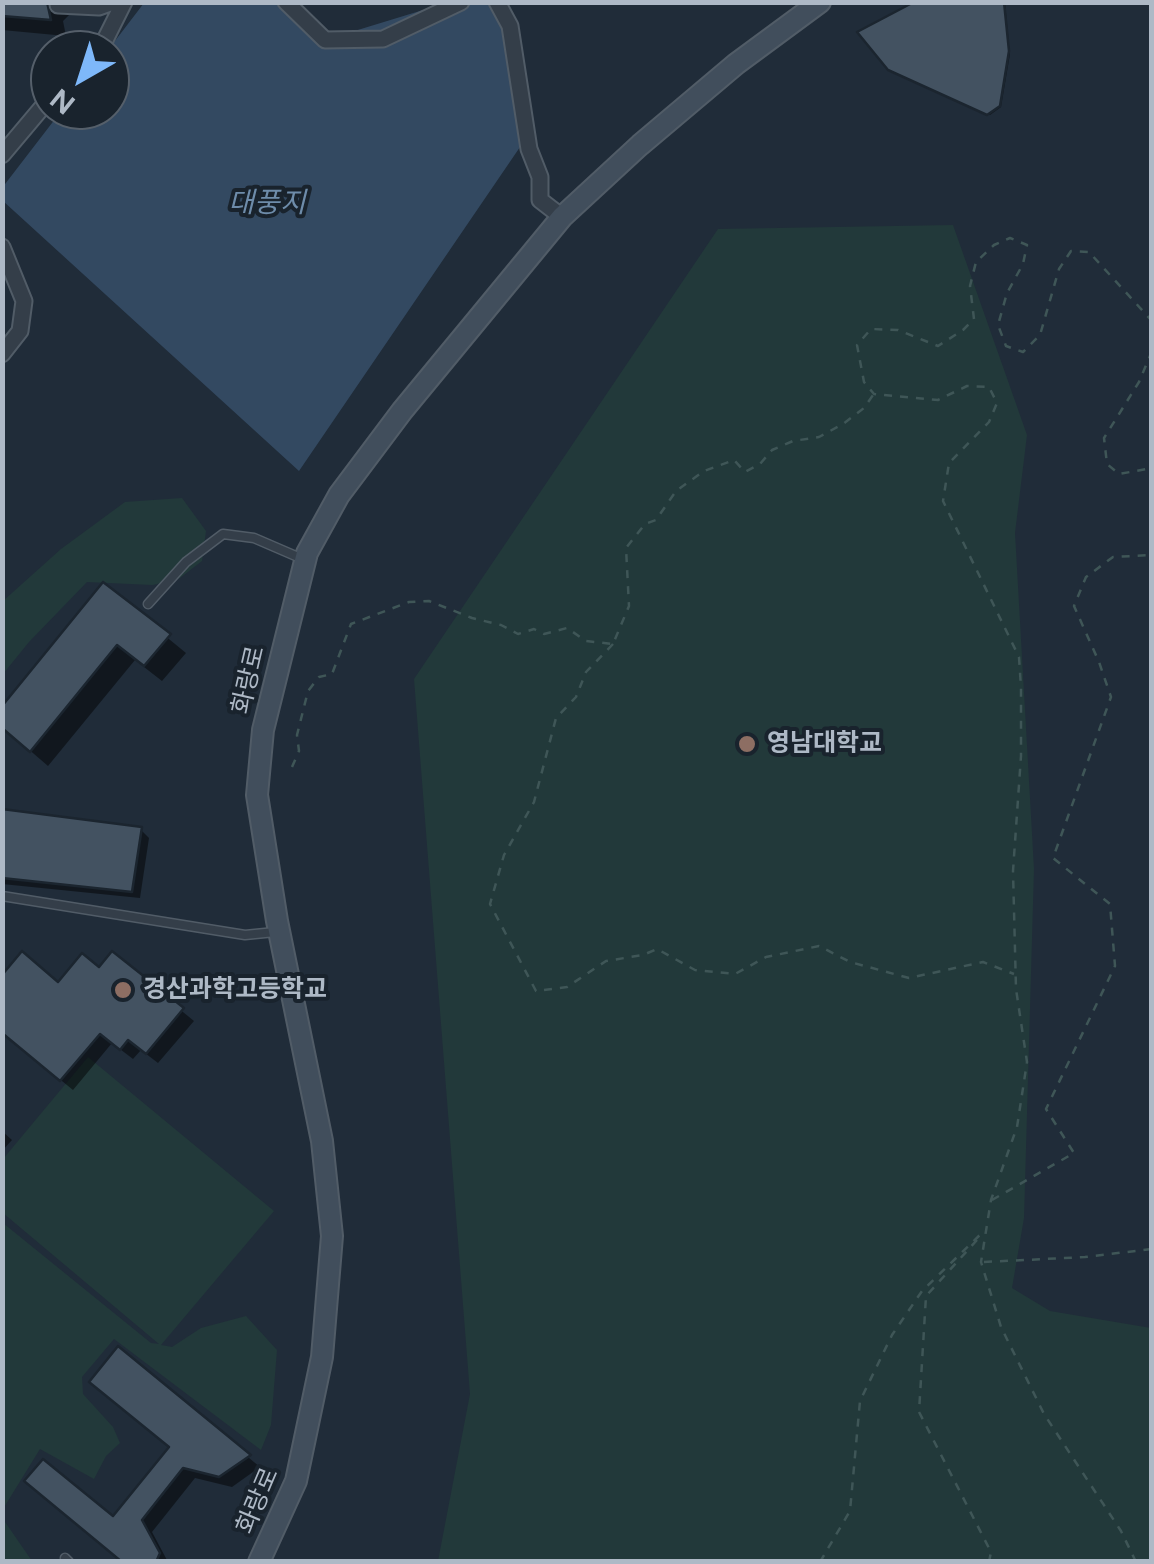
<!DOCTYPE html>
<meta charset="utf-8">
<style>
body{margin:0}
#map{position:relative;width:1154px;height:1564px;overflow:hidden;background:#202c39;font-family:Figtree,sans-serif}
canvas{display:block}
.frame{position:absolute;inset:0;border:5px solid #aeb9c6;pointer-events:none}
.north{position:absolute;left:30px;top:30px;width:100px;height:100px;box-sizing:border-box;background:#19232d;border:2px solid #555f6a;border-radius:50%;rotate:219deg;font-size:28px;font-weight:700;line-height:40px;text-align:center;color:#aeb9c6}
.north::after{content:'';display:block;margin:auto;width:35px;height:45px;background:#7eb8fa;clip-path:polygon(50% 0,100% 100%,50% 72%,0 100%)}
</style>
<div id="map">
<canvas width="1154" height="1564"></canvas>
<div class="frame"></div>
<div class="north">N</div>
</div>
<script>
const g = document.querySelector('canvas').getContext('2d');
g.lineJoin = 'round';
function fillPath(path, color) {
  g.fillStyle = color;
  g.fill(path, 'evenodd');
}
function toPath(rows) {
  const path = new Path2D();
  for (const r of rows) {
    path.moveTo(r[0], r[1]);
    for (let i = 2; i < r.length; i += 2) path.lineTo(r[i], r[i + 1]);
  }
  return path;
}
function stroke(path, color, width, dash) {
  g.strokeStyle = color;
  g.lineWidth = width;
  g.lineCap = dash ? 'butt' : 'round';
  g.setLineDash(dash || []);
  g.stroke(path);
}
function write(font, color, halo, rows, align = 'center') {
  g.font = font + ' Figtree,"Noto Sans KR",sans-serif';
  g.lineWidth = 8;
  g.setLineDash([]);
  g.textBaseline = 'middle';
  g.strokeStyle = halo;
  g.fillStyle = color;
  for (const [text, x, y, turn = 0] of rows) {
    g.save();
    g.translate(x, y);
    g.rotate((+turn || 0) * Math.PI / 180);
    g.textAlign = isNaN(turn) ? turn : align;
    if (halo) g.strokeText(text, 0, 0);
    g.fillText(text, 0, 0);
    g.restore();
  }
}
fillPath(toPath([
 [953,225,1027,435,1015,533,1034,869,1024,1218,1012,1288,1050,1311,1151,1328,1151,1561,438,1561,470,1394,414,679,718,229],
 [182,498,206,531,202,561,180,578,153,585,87,582,29,642,3,674,3,601,61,549,125,502],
 [88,1057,274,1211,161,1345,172,1347,201,1328,246,1316,277,1350,271,1425,261,1450,114,1339,82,1377,83,1394,113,1427,120,1443,106,1456,94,1479,40,1449,3,1509,3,1223,151,1343,159,1344,3,1213,3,1159],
 [2,1519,3,1519,32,1561,3,1561]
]), '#22393a');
fillPath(toPath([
 [144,3,286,3,325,40,446,3,497,3,533,128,299,471,3,201,2,188,62,110,110,110,108,50]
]), '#334961');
fillPath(toPath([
 [2,2,73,2,72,12,63,21,66,36,2,30],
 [920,2,1005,2,1010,54,1001,107,990,115,893,71],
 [103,585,186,653,162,681,135,660,48,766,12,735],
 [2,812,141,830,149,838,140,898,2,884],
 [112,954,194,1021,158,1063,141,1050,133,1059,112,1043,73,1090,2,1032,59,985,100,971],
 [2,1131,12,1140,2,1151],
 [118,1350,260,1467,232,1487,195,1478,152,1532,168,1562,123,1562,113,1519,171,1448]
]), '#0007');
const building = toPath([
 [2,2,47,2,51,20,2,16,2,2],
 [914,2,1004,2,1009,51,1000,106,987,115,888,70,857,32,914,2],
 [103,582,171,634,144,666,117,645,30,752,2,728,2,706,103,582],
 [2,809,142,827,132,892,2,878,2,809],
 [22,951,58,982,82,953,99,967,112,951,184,1008,146,1054,128,1040,120,1050,100,1034,60,1081,2,1033,2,975,22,951],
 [118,1346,251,1455,219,1477,183,1468,142,1520,160,1553,156,1562,122,1562,24,1481,43,1459,113,1516,169,1447,89,1382,118,1346]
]);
fillPath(building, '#435261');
stroke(building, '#1b252f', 2.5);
const lane = toPath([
 [148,604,186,562,223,534,254,538,305,560],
 [2,896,245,935,275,932],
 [65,1558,69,1562]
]);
const street = toPath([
 [286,2,325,40,383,39,461,2],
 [497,2,510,26,529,149,540,177,540,200,562,217],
 [58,5,99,7,113,2],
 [96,50,104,42,124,2],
 [2,155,50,98],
 [2,247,24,301,20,331,2,354]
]);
const secondary = toPath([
 [259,1562,296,1481,322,1357,332,1236,322,1141,277,921,257,795,263,730,307,553,339,495,402,411,562,217,640,145,736,64,820,2]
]);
stroke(lane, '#515c67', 11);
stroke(street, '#515c67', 19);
stroke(secondary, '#515c67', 24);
stroke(toPath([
 [1152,351,1139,382,1104,438,1107,464,1119,474,1152,468],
 [613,644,586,672,576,697,556,718,534,802,504,855,490,904,536,991,567,987,606,961,643,955,657,949,695,970,735,974,766,957,819,946,850,962,909,978,983,962,1014,974],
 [292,767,299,751,297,735,308,691,319,677,332,674,351,624,409,602,429,601,472,618,501,625,518,634,534,629,544,634,567,628,586,641,613,644,629,606,626,548,645,524,656,520,676,491,704,471,734,460,745,472,760,464,772,450,793,441,819,437,843,424,864,408,873,395],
 [992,1200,1074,1153,1046,1109,1115,966,1110,904,1053,858,1111,697,1099,662,1074,606,1086,577,1113,557,1152,555],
 [977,1240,926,1296,919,1412,991,1552,989,1562],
 [984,1262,1085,1257,1152,1249],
 [820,1562,850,1511,860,1401,892,1335,922,1291,985,1230],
 [1136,1562,1121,1531,1044,1414,1001,1327,981,1262,991,1200,1017,1127,1027,1062,1016,989,1013,871,1021,756,1021,688,1019,657,943,501,949,463,989,422,997,403,989,387,967,386,938,400,874,394,864,382,857,345,871,329,898,330,938,346,963,330,974,319,970,286,976,262,994,245,1010,238,1027,245,1023,264,1007,293,998,325,1006,346,1023,352,1040,335,1059,269,1071,251,1089,252,1152,321]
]), '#3f5657', 2.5, [8, 8]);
stroke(lane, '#343e49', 8);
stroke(street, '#343e49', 15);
stroke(secondary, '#414e5c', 20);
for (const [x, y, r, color] of [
 [747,744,10,"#8d6e63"],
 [123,990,10,"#8d6e63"]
]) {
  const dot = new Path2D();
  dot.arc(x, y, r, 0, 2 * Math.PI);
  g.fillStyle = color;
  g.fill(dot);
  stroke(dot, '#19232d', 4);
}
write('25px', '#aeb9c6', '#19232d', [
 ["화랑로",249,680,-77],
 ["화랑로",258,1501,-67]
]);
write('bold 25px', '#aeb9c6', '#19232d', [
 ["영남대학교",767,744],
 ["경산과학고등학교",143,990]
], 'left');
write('italic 28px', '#6e8caa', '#19232d', [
 ["대풍지",267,204]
]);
</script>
